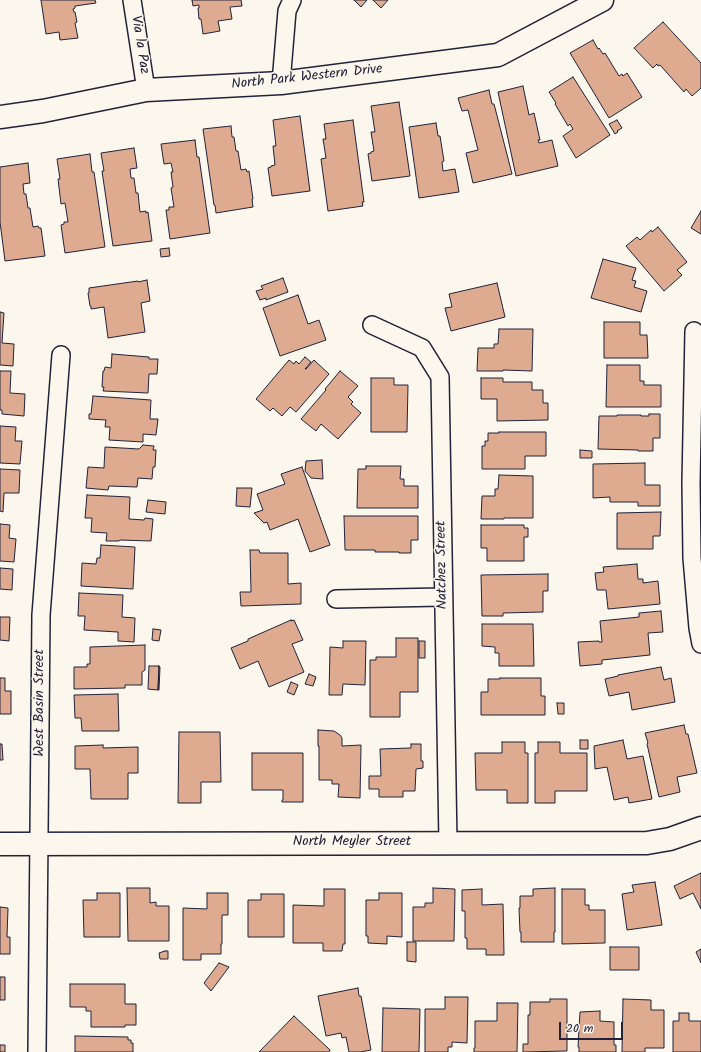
<!DOCTYPE html>
<style>
body{margin:0}
#map{position:relative;width:701px;height:1052px;overflow:hidden;background:#fbf7ec;font-family:Kalam,sans-serif}
canvas{display:block}
.scale{position:absolute;left:559px;top:1022px;width:64px;height:18px;box-sizing:border-box;border:2px solid #22223b;border-top:0;padding-left:5px;font-size:12px;line-height:14px;white-space:nowrap;color:#22223b;-webkit-text-stroke:3px #fbf7ec;paint-order:stroke}
</style>
<div id="map">
<canvas width="701" height="1052"></canvas>
<div class="scale">20 m</div>
</div>
<script>
const g = document.querySelector('canvas').getContext('2d');
g.lineJoin = 'round';
function fillPath(path, color) {
  g.fillStyle = color;
  g.fill(path, 'evenodd');
}
function toPath(rows) {
  const path = new Path2D();
  for (const r of rows) {
    path.moveTo(r[0], r[1]);
    for (let i = 2; i < r.length; i += 2) path.lineTo(r[i], r[i + 1]);
  }
  return path;
}
function stroke(path, color, width, dash) {
  g.strokeStyle = color;
  g.lineWidth = width;
  g.lineCap = dash ? 'butt' : 'round';
  g.setLineDash(dash || []);
  g.stroke(path);
}
function write(font, color, halo, rows, align = 'center') {
  g.font = font + ' Kalam,sans-serif';
  g.lineWidth = 3;
  g.setLineDash([]);
  g.textBaseline = 'middle';
  g.strokeStyle = halo;
  g.fillStyle = color;
  for (const [text, x, y, turn = 0] of rows) {
    g.save();
    g.translate(x, y);
    g.rotate((+turn || 0) * Math.PI / 180);
    g.textAlign = isNaN(turn) ? turn : align;
    if (halo) g.strokeText(text, 0, 0);
    g.fillText(text, 0, 0);
    g.restore();
  }
}
const building = toPath([
 [41,0,95,0,96,3,75,6,75,8,73,9,74,12,75,12,77,22,75,23,78,38,60,40,59,32,46,34,41,0],
 [192,0,241,0,242,6,230,7,232,19,218,21,220,31,203,34,201,19,199,19,198,8,199,8,199,5,193,6,192,0],
 [354,0,367,0,361,7,354,0],
 [373,0,388,0,381,8,373,0],
 [663,22,701,63,701,88,692,96,686,89,684,92,660,65,658,66,657,64,653,68,634,48,663,22],
 [593,40,598,49,599,48,603,54,605,53,619,76,622,74,623,76,627,73,642,97,609,118,570,53,593,40],
 [573,77,610,135,576,158,563,136,573,129,570,124,568,126,555,104,556,103,549,92,573,77],
 [523,86,529,115,534,113,540,140,538,140,539,143,552,140,558,166,516,176,498,92,523,86],
 [489,90,492,104,494,104,512,174,473,183,466,153,478,150,468,110,462,111,458,98,489,90],
 [399,102,410,176,372,181,368,154,371,153,371,152,374,151,371,132,375,132,371,106,399,102],
 [300,116,310,191,272,196,268,168,271,167,271,166,275,165,273,146,276,146,273,120,300,116],
 [353,120,364,202,362,202,363,206,328,211,321,159,326,158,323,139,326,139,324,124,353,120],
 [617,120,622,128,617,131,618,132,615,134,609,124,617,120],
 [436,123,438,136,440,136,444,161,442,162,443,171,455,169,459,192,419,198,409,127,436,123],
 [231,126,232,137,234,137,236,151,238,151,241,170,246,169,247,172,249,171,253,199,252,199,253,207,216,213,215,205,214,205,203,129,231,126],
 [195,140,197,157,199,157,210,233,170,239,166,210,169,210,169,207,174,207,171,188,173,187,171,172,173,172,171,163,164,164,161,144,195,140],
 [134,148,137,168,130,169,131,178,134,178,136,193,138,193,140,212,146,211,146,213,148,212,152,241,113,246,102,171,104,171,101,153,134,148],
 [90,154,92,172,94,172,105,247,65,253,61,225,64,224,64,222,68,222,65,203,61,204,58,179,60,179,57,159,90,154],
 [28,163,30,183,23,184,24,194,26,194,28,208,30,208,33,227,38,226,39,228,41,228,45,256,5,261,0,222,0,167,28,163],
 [701,211,701,234,691,228,701,211],
 [658,227,687,262,677,270,682,275,664,291,626,246,637,237,640,240,651,230,652,232,658,227],
 [169,248,170,256,161,257,160,249,169,248],
 [603,259,636,268,632,280,636,281,634,287,647,291,641,312,591,298,603,259],
 [283,278,288,292,266,300,266,298,260,300,256,291,263,289,261,286,283,278],
 [147,280,150,301,141,303,145,332,108,338,104,307,91,309,91,306,90,306,88,293,89,293,89,288,138,281,138,282,147,280],
 [497,283,505,317,451,331,445,308,452,307,449,294,497,283],
 [298,295,308,324,319,320,326,340,280,356,263,308,298,295],
 [0,312,4,313,2,343,14,344,13,366,0,365,0,312],
 [604,322,640,322,640,335,647,335,648,358,604,358,604,322],
 [499,329,533,329,532,371,503,370,503,371,477,371,478,348,494,348,494,344,498,344,499,329],
 [112,354,149,357,149,359,158,359,157,374,149,374,148,393,103,391,104,387,102,387,103,371,104,371,105,367,111,368,112,354],
 [305,357,311,362,305,369,306,369,314,360,329,374,296,412,290,407,282,416,273,408,270,411,256,399,289,360,294,364,296,361,299,364,305,357],
 [607,365,640,365,640,381,644,381,644,385,661,385,661,407,606,407,607,365],
 [0,371,11,371,10,393,25,394,24,416,2,414,2,410,0,410,0,371],
 [340,371,358,386,348,397,353,402,351,404,361,413,338,439,321,424,316,431,301,419,326,390,325,389,340,371],
 [371,378,394,378,394,385,408,385,407,432,371,432,371,378],
 [481,378,503,378,503,382,532,382,532,390,543,390,543,403,548,403,548,420,497,421,497,399,481,399,481,378],
 [93,396,151,400,150,419,158,419,156,435,143,434,143,442,109,440,110,427,105,427,106,420,89,419,89,414,91,414,93,396],
 [649,414,660,414,660,438,653,438,653,451,638,451,638,450,598,449,599,416,617,416,617,415,641,415,641,416,649,416,649,414],
 [0,426,16,427,15,441,22,441,20,464,0,463,0,426],
 [499,432,546,432,546,456,525,456,525,469,482,469,482,446,485,446,485,441,488,441,488,433,499,433,499,432],
 [143,445,154,446,153,450,156,450,155,467,153,467,152,479,138,478,137,487,109,486,108,490,86,488,88,467,104,468,105,447,139,449,143,445],
 [580,450,592,451,592,458,580,458,580,450],
 [322,460,323,479,311,478,305,471,306,461,322,460],
 [645,463,645,485,660,485,660,506,638,506,638,502,610,502,610,497,593,498,593,464,645,463],
 [366,466,401,466,400,479,404,479,404,486,418,486,418,508,357,508,358,469,366,469,366,466],
 [302,467,330,545,310,552,298,519,270,530,267,522,264,523,254,513,263,510,257,494,285,484,281,474,302,467],
 [0,469,20,470,19,493,4,493,3,512,0,511,0,469],
 [499,475,533,476,533,518,504,518,504,519,481,519,482,496,495,496,495,489,498,489,499,475],
 [237,488,252,488,250,507,236,506,237,488],
 [87,495,130,497,129,519,144,520,145,518,153,519,151,541,120,540,119,541,106,541,107,533,91,532,92,518,85,518,87,495],
 [148,500,166,502,165,514,146,512,148,500],
 [661,512,660,536,653,536,653,549,617,549,617,513,661,512],
 [344,516,418,516,418,540,411,540,411,553,399,553,399,552,375,552,375,550,345,550,344,516],
 [0,524,10,525,9,538,16,539,14,562,0,561,0,524],
 [481,525,524,525,524,528,528,528,528,537,524,537,524,561,487,561,487,548,481,548,481,525],
 [101,545,135,547,133,589,81,586,82,563,96,564,97,558,100,558,101,545],
 [250,550,259,550,260,553,288,553,288,584,301,583,301,604,241,606,240,592,251,592,250,550],
 [637,564,638,579,643,579,643,583,658,581,660,604,608,609,606,590,597,590,595,573,604,572,603,567,637,564],
 [0,568,13,569,12,590,0,589,0,568],
 [548,574,548,591,543,591,543,612,503,613,503,616,482,616,481,575,548,574],
 [79,593,123,595,122,617,135,618,134,642,118,641,118,632,84,630,85,616,78,616,79,593],
 [661,611,663,632,648,633,650,655,602,660,602,664,580,666,578,642,599,641,599,642,602,642,600,621,639,617,639,613,661,611],
 [0,617,10,617,9,641,0,640,0,617],
 [291,620,291,621,294,620,303,640,292,644,304,672,269,687,258,661,240,669,231,648,248,641,248,639,291,620],
 [482,624,533,624,534,666,499,666,499,653,495,653,495,647,482,646,482,624],
 [153,629,161,630,159,641,152,640,153,629],
 [396,638,418,638,418,692,400,692,400,717,370,717,370,660,376,660,376,657,396,657,396,638],
 [343,641,366,641,365,685,343,684,342,695,329,695,330,647,343,648,343,641],
 [419,641,425,641,425,658,419,658,419,641],
 [145,645,145,670,142,672,142,685,125,685,125,688,74,689,74,667,87,667,87,664,90,664,90,647,145,645],
 [149,666,159,666,158,690,148,689,149,666],
 [159,666,160,667,159,690,158,690,159,666],
 [661,667,664,680,671,678,675,702,632,710,629,692,609,696,605,679,618,676,618,675,661,667],
 [309,674,316,677,313,686,305,684,309,674],
 [0,678,5,678,5,691,11,691,11,714,0,714,0,678],
 [500,678,541,678,541,696,545,696,545,715,481,715,481,692,488,692,488,679,500,679,500,678],
 [291,682,298,685,294,695,287,692,291,682],
 [118,694,119,731,82,731,81,718,75,718,74,695,118,694],
 [557,703,564,703,564,714,558,714,557,703],
 [684,725,686,734,688,734,697,773,677,777,680,792,659,797,647,744,648,743,645,733,684,725],
 [318,730,334,731,340,735,342,738,342,746,361,745,360,798,338,797,339,784,332,784,332,780,319,780,319,746,318,746,318,730],
 [179,732,220,732,221,782,201,782,201,803,178,803,179,732],
 [580,740,588,740,588,749,580,749,580,740],
 [623,740,627,759,643,756,652,799,629,803,628,797,614,800,607,767,595,769,594,746,623,740],
 [502,742,525,742,525,753,528,753,528,803,507,803,507,790,476,790,475,753,502,753,502,742],
 [538,742,560,742,560,753,587,753,587,791,555,791,555,803,535,803,535,753,538,753,538,742],
 [0,744,2,744,3,760,0,760,0,744],
 [411,744,421,744,421,761,423,761,423,768,416,769,415,791,403,791,403,797,379,797,379,789,369,789,369,776,381,776,380,749,411,748,411,744],
 [103,745,103,748,138,747,138,773,128,773,128,799,91,799,90,769,75,769,75,746,103,745],
 [252,753,303,753,303,802,282,802,282,800,283,800,283,790,252,790,252,753],
 [701,873,701,909,693,893,680,899,674,886,701,873],
 [655,882,662,925,627,930,622,894,634,892,632,885,655,882],
 [127,888,150,888,150,903,156,902,156,906,169,906,169,941,128,941,127,888],
 [433,888,455,889,454,941,413,941,413,907,425,907,425,903,433,903,433,888],
 [555,888,555,932,554,932,554,942,521,942,521,932,520,932,519,908,520,908,520,896,533,896,533,889,555,888],
 [324,889,345,889,345,944,343,944,342,951,323,951,323,943,293,943,293,905,324,906,324,889],
 [482,889,482,905,503,904,504,955,486,955,486,949,467,949,467,938,465,938,465,911,462,911,462,890,482,889],
 [562,889,585,889,585,905,589,905,589,910,605,910,605,943,562,944,562,889],
 [97,893,120,893,120,937,84,937,83,900,97,900,97,893],
 [207,893,228,893,228,915,222,915,222,944,221,944,221,954,201,954,201,960,183,960,183,908,207,909,207,893],
 [379,893,402,893,402,937,387,936,387,944,368,943,368,936,366,936,366,900,379,900,379,893],
 [261,894,284,894,284,937,248,937,248,900,261,900,261,894],
 [0,907,8,908,7,937,10,937,10,954,0,954,0,907],
 [407,942,416,942,416,962,407,961,407,942],
 [610,947,639,947,639,970,610,970,610,947],
 [701,949,701,963,696,952,701,949],
 [165,951,168,951,168,959,160,959,159,953,165,951],
 [219,963,229,967,211,991,204,983,219,963],
 [0,977,5,977,5,1000,0,1000,0,977],
 [70,984,125,984,125,1004,136,1004,136,1025,125,1025,125,1027,91,1027,91,1011,86,1011,86,1007,70,1007,70,984],
 [358,988,359,996,361,996,371,1050,360,1052,349,1052,346,1037,342,1038,341,1033,326,1036,318,996,358,988],
 [445,997,468,997,467,1043,452,1042,452,1047,448,1047,448,1052,425,1052,425,1009,445,1009,445,997],
 [550,999,567,999,567,1051,523,1052,523,1044,528,1044,528,1015,530,1015,530,1002,550,1002,550,999],
 [623,999,651,1000,651,1010,664,1010,664,1048,645,1048,645,1052,622,1052,623,999],
 [497,1003,518,1003,517,1052,474,1052,474,1048,475,1048,475,1021,497,1021,497,1003],
 [383,1008,420,1009,419,1052,382,1052,383,1008],
 [600,1011,600,1021,614,1022,614,1045,616,1045,616,1052,579,1052,579,1047,578,1047,580,1012,600,1011],
 [679,1013,689,1013,689,1021,701,1021,701,1052,673,1052,673,1021,679,1021,679,1013],
 [294,1016,330,1050,329,1052,259,1052,294,1016],
 [75,1036,128,1037,128,1040,131,1040,131,1043,133,1043,133,1052,75,1052,75,1036],
 [0,1045,5,1045,5,1052,0,1052,0,1045]
]);
fillPath(building, '#deab91');
stroke(building, '#22223b', 1);
const street = toPath([
 [132,0,146,90],
 [281,83,287,11,292,0],
 [372,325,422,348,440,377,448,843],
 [694,331,691,483,692,558,698,628,701,644],
 [336,599,443,597],
 [37,1052,41,615,61,355]
]);
const secondary = toPath([
 [0,117,43,111,146,90,281,83,498,55,602,0],
 [0,844,647,843,670,839,701,828]
]);
stroke(street, '#22223b', 20);
stroke(secondary, '#22223b', 25);
stroke(street, '#fbf7ec', 17);
stroke(secondary, '#fbf7ec', 22);
write('14px', '#22223b', '#fbf7ec', [
 ["Via la Paz",139,45,81],
 ["North Park Western Drive",307,78,-6],
 ["Natchez Street",443,565,-91],
 ["West Basin Street",41,703,-90],
 ["North Meyler Street",352,843]
]);
</script>
